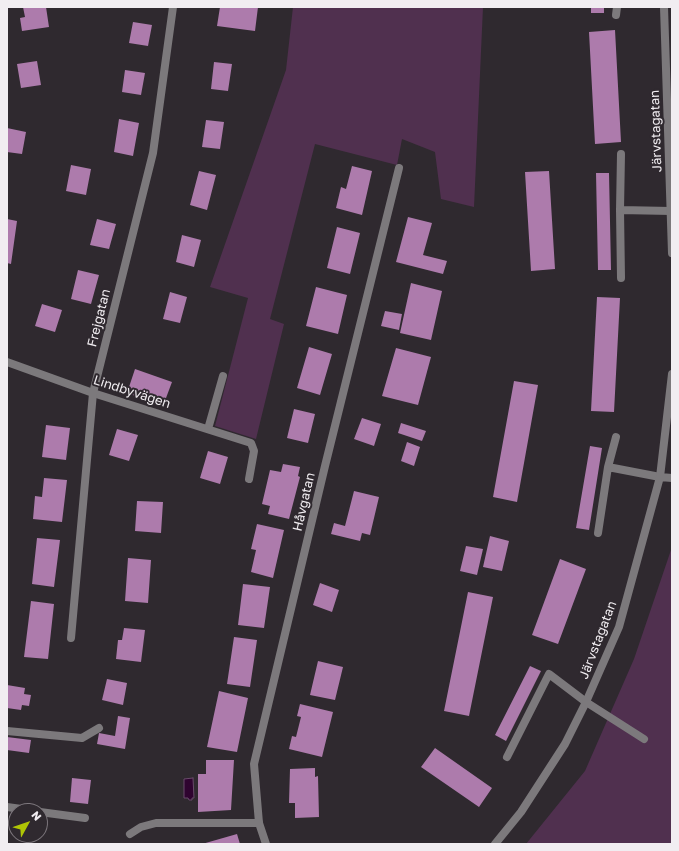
<!DOCTYPE html>
<meta charset="utf-8">
<style>
body{margin:0}
#map{position:relative;width:679px;height:851px;overflow:hidden;background:#2f292f;font-family:"Golos Text",sans-serif}
canvas{display:block}
.frame{position:absolute;inset:0;border:8px solid #f1edf1;pointer-events:none}
.north{position:absolute;left:8px;top:803px;width:40px;height:40px;box-sizing:border-box;background:#2f292f;border:1px solid #7d777d;border-radius:50%;rotate:50deg;font-size:11px;font-weight:700;line-height:16px;text-align:center;color:#f1edf1}
.north::after{content:'';display:block;margin:auto;width:14px;height:18px;background:#afc505;clip-path:polygon(50% 0,100% 100%,50% 72%,0 100%)}
</style>
<div id="map">
<canvas width="679" height="851"></canvas>
<div class="frame"></div>
<div class="north">N</div>
</div>
<script>
const g = document.querySelector('canvas').getContext('2d');
g.lineJoin = 'round';
function fillPath(path, color) {
  g.fillStyle = color;
  g.fill(path, 'evenodd');
}
function toPath(rows) {
  const path = new Path2D();
  for (const r of rows) {
    path.moveTo(r[0], r[1]);
    for (let i = 2; i < r.length; i += 2) path.lineTo(r[i], r[i + 1]);
  }
  return path;
}
function stroke(path, color, width, dash) {
  g.strokeStyle = color;
  g.lineWidth = width;
  g.lineCap = dash ? 'butt' : 'round';
  g.setLineDash(dash || []);
  g.stroke(path);
}
function write(font, color, halo, rows, align = 'center') {
  g.font = font + ' "Golos Text",sans-serif';
  g.lineWidth = 4;
  g.setLineDash([]);
  g.textBaseline = 'middle';
  g.strokeStyle = halo;
  g.fillStyle = color;
  for (const [text, x, y, turn = 0] of rows) {
    g.save();
    g.translate(x, y);
    g.rotate((+turn || 0) * Math.PI / 180);
    g.textAlign = isNaN(turn) ? turn : align;
    if (halo) g.strokeText(text, 0, 0);
    g.fillText(text, 0, 0);
    g.restore();
  }
}
fillPath(toPath([
 [293,7,483,7,474,207,441,199,435,152,402,139,397,165,315,144,270,319,284,324,256,439,215,426,248,298,210,287,286,70],
 [672,547,672,844,526,844,585,771,634,659]
]), '#50304f');
const water = toPath([
 [193,778,194,798,192,798,192,800,189,800,188,798,184,798,184,779,193,778]
]);
fillPath(water, '#2f0430');
stroke(water, '#694a6a', 1);
fillPath(toPath([
 [23,7,46,7,49,27,22,31,20,18,25,17],
 [220,7,258,7,255,31,217,26],
 [591,7,604,7,604,13,591,13],
 [133,22,152,25,148,46,129,43],
 [615,30,621,142,595,144,589,32],
 [37,61,41,85,21,88,17,64],
 [214,62,232,64,228,91,211,89],
 [125,70,145,73,141,95,122,92],
 [119,119,139,123,133,156,114,152],
 [206,120,224,122,220,149,202,147],
 [7,128,26,132,22,154,7,152],
 [71,165,91,169,86,195,66,191],
 [352,166,372,171,362,215,336,208,341,187,346,189],
 [199,171,216,175,207,210,190,205],
 [549,171,555,269,531,271,525,172],
 [596,173,609,173,611,270,598,270],
 [408,217,432,223,423,255,447,261,443,274,396,262],
 [7,219,17,221,11,264,7,263],
 [97,219,116,224,109,249,90,245],
 [337,227,360,233,350,274,327,268],
 [182,235,201,240,194,267,176,262],
 [78,270,99,275,91,304,71,299],
 [411,283,442,291,431,340,400,333],
 [316,287,347,295,338,334,306,326],
 [170,292,187,297,180,323,163,319],
 [597,297,620,298,614,412,591,411],
 [42,304,62,310,55,332,35,326],
 [385,311,402,314,399,330,381,326],
 [309,347,332,354,320,395,297,388],
 [396,348,431,357,418,405,382,396],
 [135,369,172,382,163,406,127,393],
 [514,381,538,385,517,502,493,497],
 [294,409,315,414,308,443,287,438],
 [362,418,381,424,374,446,354,439],
 [401,423,426,431,422,441,398,433],
 [46,425,70,428,66,460,42,457],
 [117,429,138,435,129,461,109,455],
 [407,442,420,447,414,466,401,461],
 [590,446,602,448,589,530,576,528],
 [208,451,228,457,220,484,200,478],
 [283,464,300,467,298,476,300,477,289,519,268,514,270,506,262,504,270,470,281,472],
 [44,478,67,480,62,522,33,519,35,496,42,497],
 [354,491,379,497,370,535,362,533,360,541,331,534,334,523,345,526],
 [137,501,163,502,161,533,135,531],
 [257,524,284,530,273,578,251,572,256,550,251,549],
 [490,536,509,541,502,571,483,567],
 [37,538,60,540,54,587,32,584],
 [466,546,483,549,477,575,460,571],
 [128,558,151,560,148,603,125,601],
 [560,559,586,569,558,644,532,635],
 [320,583,339,590,332,612,313,605],
 [243,584,270,587,264,628,238,625],
 [468,592,493,597,469,716,444,711],
 [31,601,54,604,48,659,24,657],
 [124,628,145,630,141,662,116,659,118,640,122,640],
 [234,637,257,640,250,687,227,684],
 [318,661,343,667,335,700,310,695],
 [530,666,541,671,506,741,495,735],
 [107,679,127,683,123,705,102,700],
 [7,685,25,688,24,694,31,695,29,706,22,705,21,710,7,708],
 [219,691,248,698,237,752,207,747],
 [300,704,333,712,322,757,289,749,292,736,296,737,301,717,297,716],
 [118,716,130,718,125,749,97,744,99,733,115,736],
 [7,737,31,740,29,753,7,750],
 [435,748,492,788,479,807,421,767],
 [206,760,234,760,231,810,198,812,198,774,206,774],
 [315,768,315,777,318,776,319,817,295,818,295,803,289,803,290,769],
 [72,778,91,780,88,804,70,802],
 [237,834,240,844,202,844]
]), '#ad7bac');
stroke(toPath([
 [616,15,617,7],
 [621,154,620,210,671,211],
 [620,210,621,278],
 [93,393,251,443,254,451,249,479],
 [208,429,223,376],
 [616,437,608,467,660,477],
 [598,533,608,467],
 [7,731,82,738,99,728],
 [507,757,549,674,586,702,644,739],
 [7,807,36,811],
 [40,812,85,818],
 [130,834,141,827,156,823,259,823]
]), '#7c797c', 8);
stroke(toPath([
 [664,7,672,253],
 [7,362,93,393],
 [660,477,672,478],
 [71,638,93,393,153,153,173,7],
 [266,844,259,823,254,764,325,466,399,168],
 [495,844,521,812,565,744,586,702,619,627,660,477,672,374]
]), '#7c797c', 8);
write('13px', '#f1edf1', '#2f292f', [
 ["Järvstagatan",656,131,-92],
 ["Frejgatan",99,318,-76],
 ["Lindbyvägen",132,392,18],
 ["Håvgatan",304,502,-77],
 ["Järvstagatan",598,640,-69]
]);
</script>
